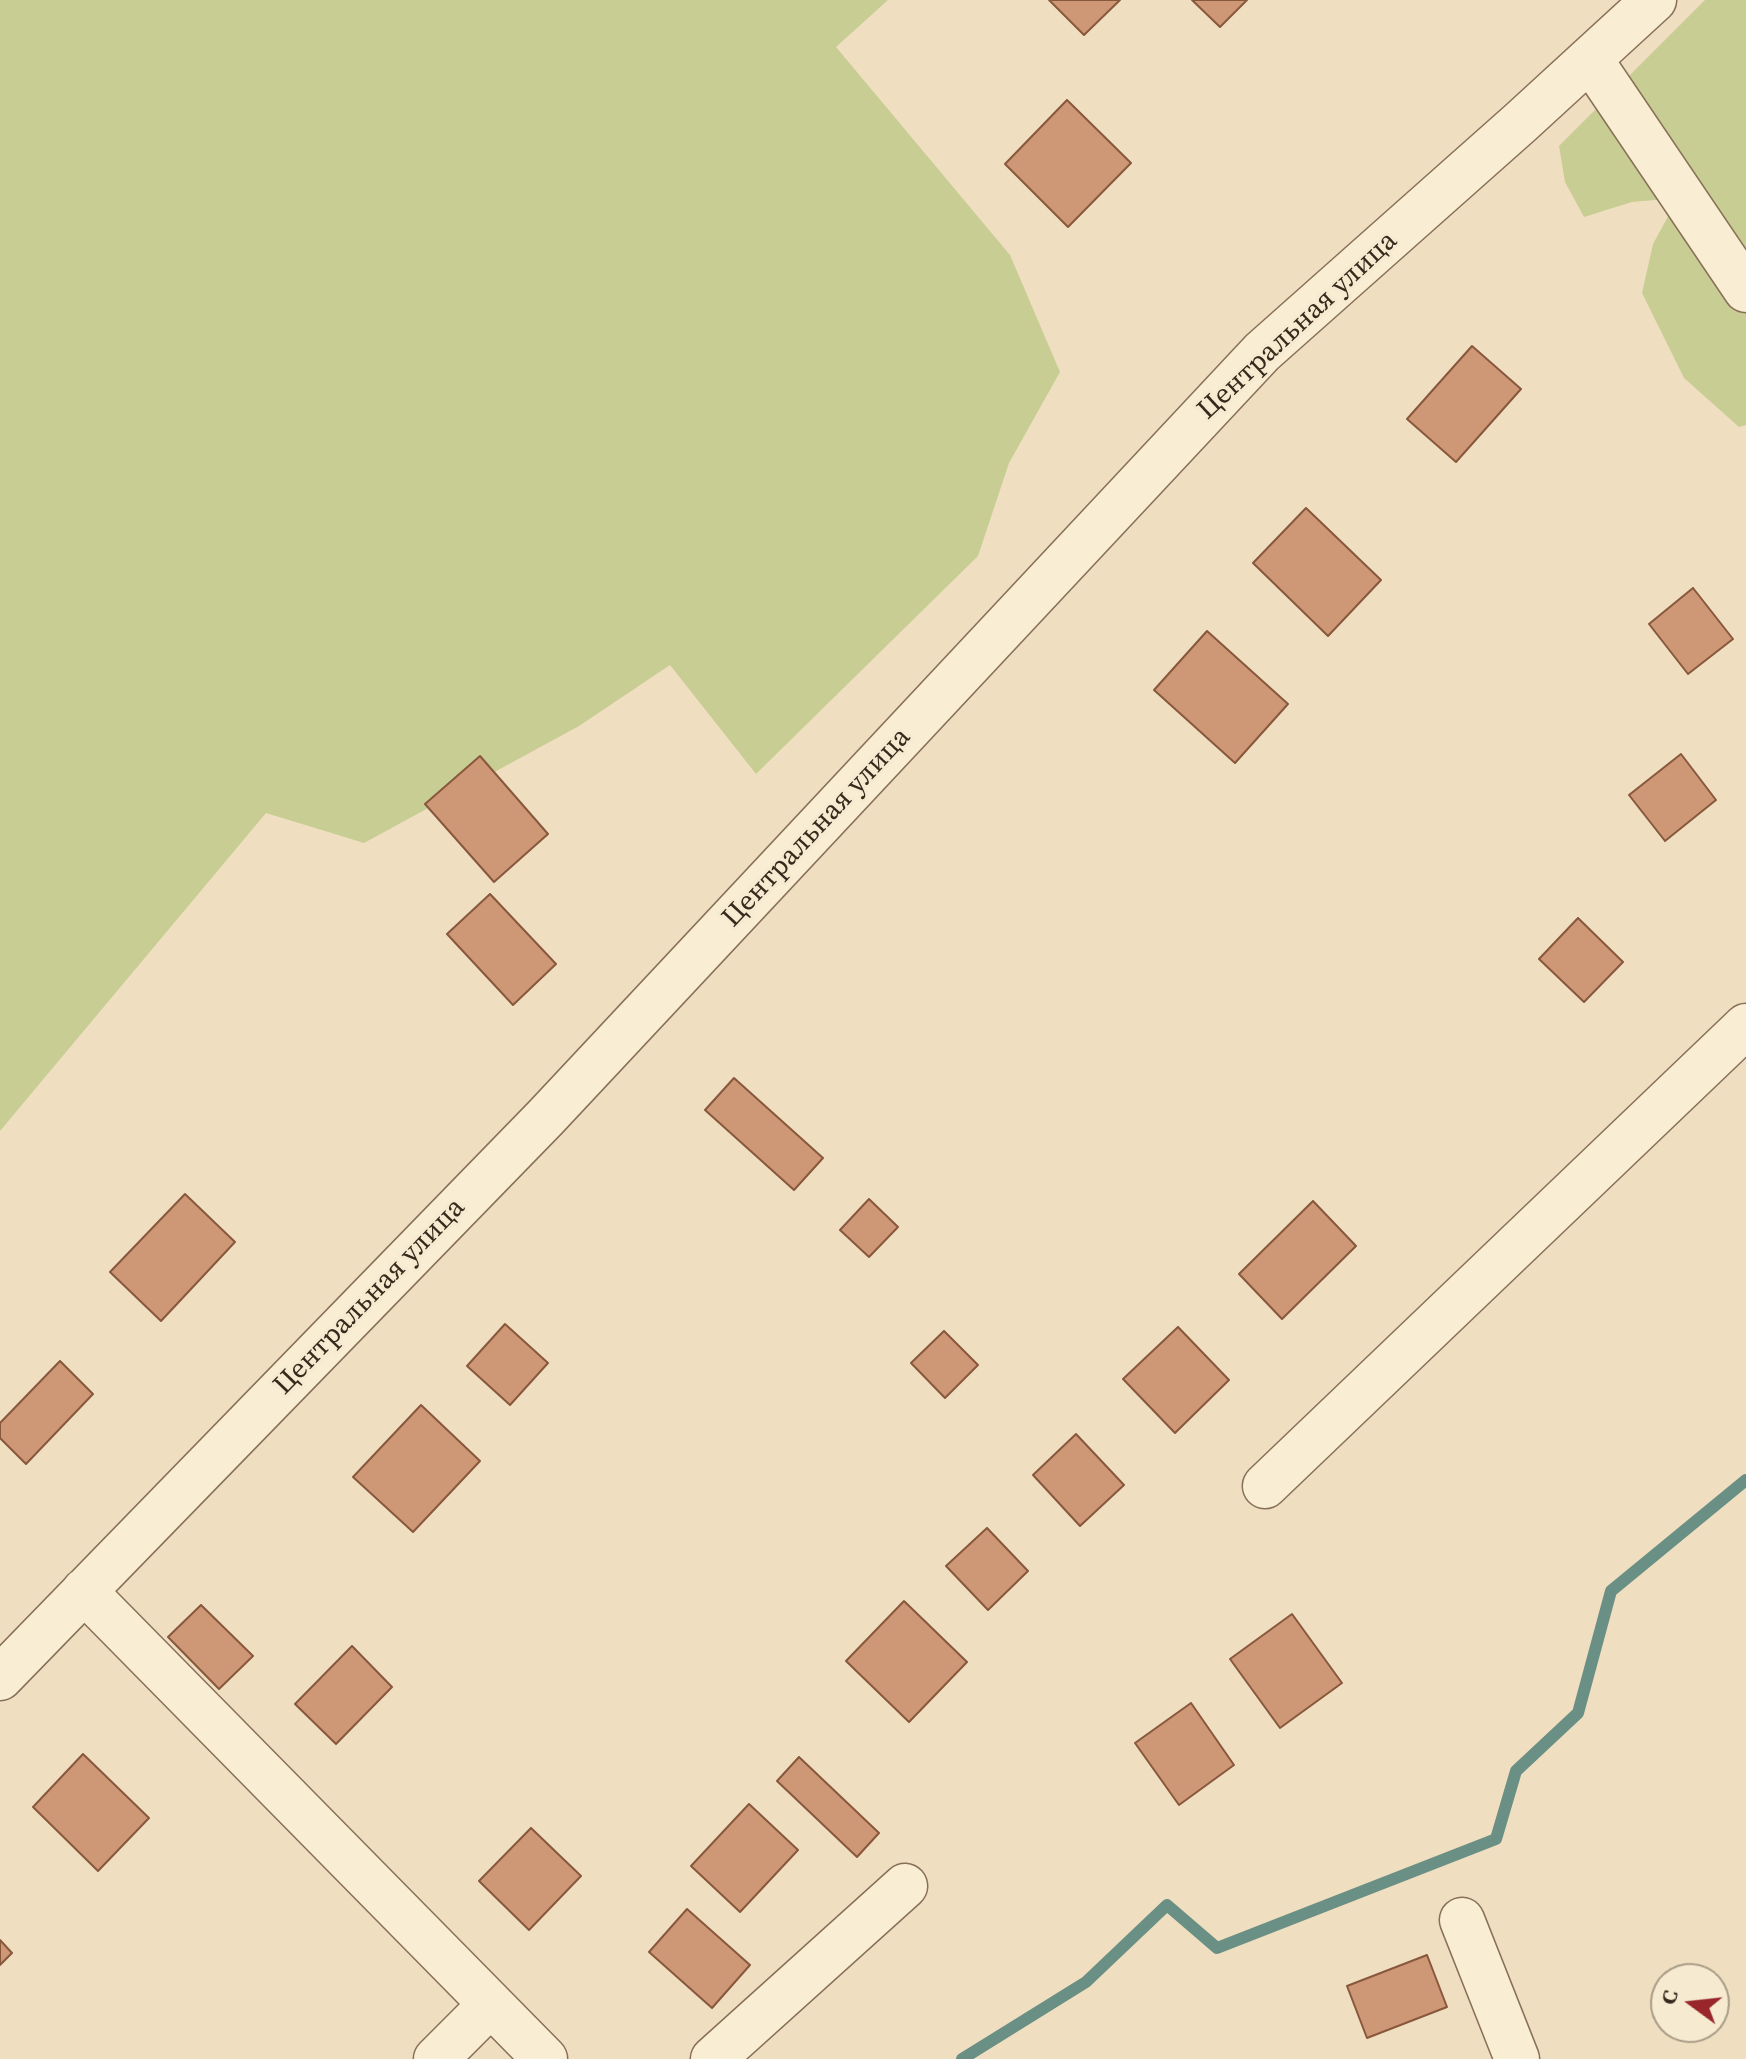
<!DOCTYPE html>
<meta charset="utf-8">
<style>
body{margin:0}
#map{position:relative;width:1746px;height:2059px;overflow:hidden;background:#efdfc0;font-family:"Source Serif 4",serif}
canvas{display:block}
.north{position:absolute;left:1650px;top:1963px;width:80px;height:80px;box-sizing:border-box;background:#f6ead0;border:2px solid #aa9d88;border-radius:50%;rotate:285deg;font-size:22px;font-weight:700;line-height:32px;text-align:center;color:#37291c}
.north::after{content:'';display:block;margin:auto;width:28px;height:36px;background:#99262b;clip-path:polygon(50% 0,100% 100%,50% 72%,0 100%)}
</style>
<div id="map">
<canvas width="1746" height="2059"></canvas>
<div class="north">С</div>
</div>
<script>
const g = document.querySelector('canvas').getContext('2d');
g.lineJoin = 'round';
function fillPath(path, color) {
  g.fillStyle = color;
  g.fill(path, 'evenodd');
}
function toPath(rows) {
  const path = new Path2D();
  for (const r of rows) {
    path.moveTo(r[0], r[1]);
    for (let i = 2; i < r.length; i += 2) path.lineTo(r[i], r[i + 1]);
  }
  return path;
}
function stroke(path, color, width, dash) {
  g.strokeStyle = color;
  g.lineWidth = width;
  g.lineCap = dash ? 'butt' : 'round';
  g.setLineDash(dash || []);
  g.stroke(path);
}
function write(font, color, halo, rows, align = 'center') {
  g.font = font + ' "Source Serif 4",serif';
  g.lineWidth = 6;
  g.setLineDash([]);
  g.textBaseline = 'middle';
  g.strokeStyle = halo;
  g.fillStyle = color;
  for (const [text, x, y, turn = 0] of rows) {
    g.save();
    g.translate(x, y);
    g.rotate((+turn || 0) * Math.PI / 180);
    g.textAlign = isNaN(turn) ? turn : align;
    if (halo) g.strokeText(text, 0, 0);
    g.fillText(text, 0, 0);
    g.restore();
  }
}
fillPath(toPath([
 [0,0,888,0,836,47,1010,255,1060,372,1009,463,978,556,756,774,670,665,579,726,364,843,266,813,0,1131],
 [1705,0,1746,0,1746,425,1739,427,1684,378,1642,293,1653,244,1678,198,1632,202,1584,217,1565,182,1559,146]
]), '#c8cd94');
stroke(toPath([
 [962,2059,1086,1982,1167,1905,1217,1948,1496,1839,1516,1771,1578,1713,1611,1591,1746,1480]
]), '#6a8f84', 12);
const building = toPath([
 [1049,0,1120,0,1084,35,1049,0],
 [1192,0,1247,0,1220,27,1192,0],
 [1067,100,1131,163,1068,227,1005,164,1067,100],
 [1472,346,1521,389,1456,462,1407,419,1472,346],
 [1306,508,1381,580,1328,636,1253,563,1306,508],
 [1693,588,1733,639,1688,674,1649,624,1693,588],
 [1207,631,1288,704,1235,763,1154,690,1207,631],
 [1681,754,1716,800,1665,841,1629,795,1681,754],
 [480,756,548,834,494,882,425,804,480,756],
 [490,894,556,964,513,1005,447,934,490,894],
 [1578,918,1623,962,1584,1002,1539,959,1578,918],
 [734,1078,823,1158,794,1190,705,1110,734,1078],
 [185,1194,235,1242,161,1321,110,1272,185,1194],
 [869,1199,898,1227,869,1257,840,1230,869,1199],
 [1313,1201,1356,1246,1282,1319,1239,1274,1313,1201],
 [505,1324,548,1363,510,1405,467,1366,505,1324],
 [1178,1327,1229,1380,1175,1433,1123,1379,1178,1327],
 [944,1331,978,1365,945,1398,911,1363,944,1331],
 [60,1361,93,1394,26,1464,0,1438,0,1423,60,1361],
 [421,1405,480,1461,413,1532,353,1477,421,1405],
 [1076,1434,1124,1485,1080,1526,1033,1475,1076,1434],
 [987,1528,1028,1571,988,1610,946,1566,987,1528],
 [904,1601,967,1662,909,1722,846,1661,904,1601],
 [201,1605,253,1656,219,1689,168,1637,201,1605],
 [1292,1614,1342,1683,1280,1728,1230,1659,1292,1614],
 [352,1646,392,1687,336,1744,295,1704,352,1646],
 [1191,1703,1234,1765,1179,1805,1135,1743,1191,1703],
 [83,1754,149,1818,98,1871,33,1807,83,1754],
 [799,1757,879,1833,857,1857,777,1781,799,1757],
 [749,1804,798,1850,740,1912,691,1866,749,1804],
 [531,1828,581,1876,529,1930,479,1881,531,1828],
 [687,1909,750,1965,712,2008,649,1952,687,1909],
 [0,1940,12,1953,0,1965,0,1940],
 [1427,1955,1447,2007,1367,2038,1347,1986,1427,1955]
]);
fillPath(building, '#ce9775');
stroke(building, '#88583d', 2);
const minor = toPath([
 [1590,59,1746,290],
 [1265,1486,1746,1026],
 [84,1591,545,2059],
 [0,1678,546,1117,1262,352,1521,122,1654,0],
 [1462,1920,1517,2059],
 [436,2059,491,2004],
 [713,2059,905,1886]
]);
stroke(minor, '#887058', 47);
stroke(minor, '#f9edd3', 44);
write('28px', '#37291c', '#f6ead0', [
 ["Центральная улица",1298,326,-43],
 ["Центральная улица",817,828,-47],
 ["Центральная улица",370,1297,-46]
]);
</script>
